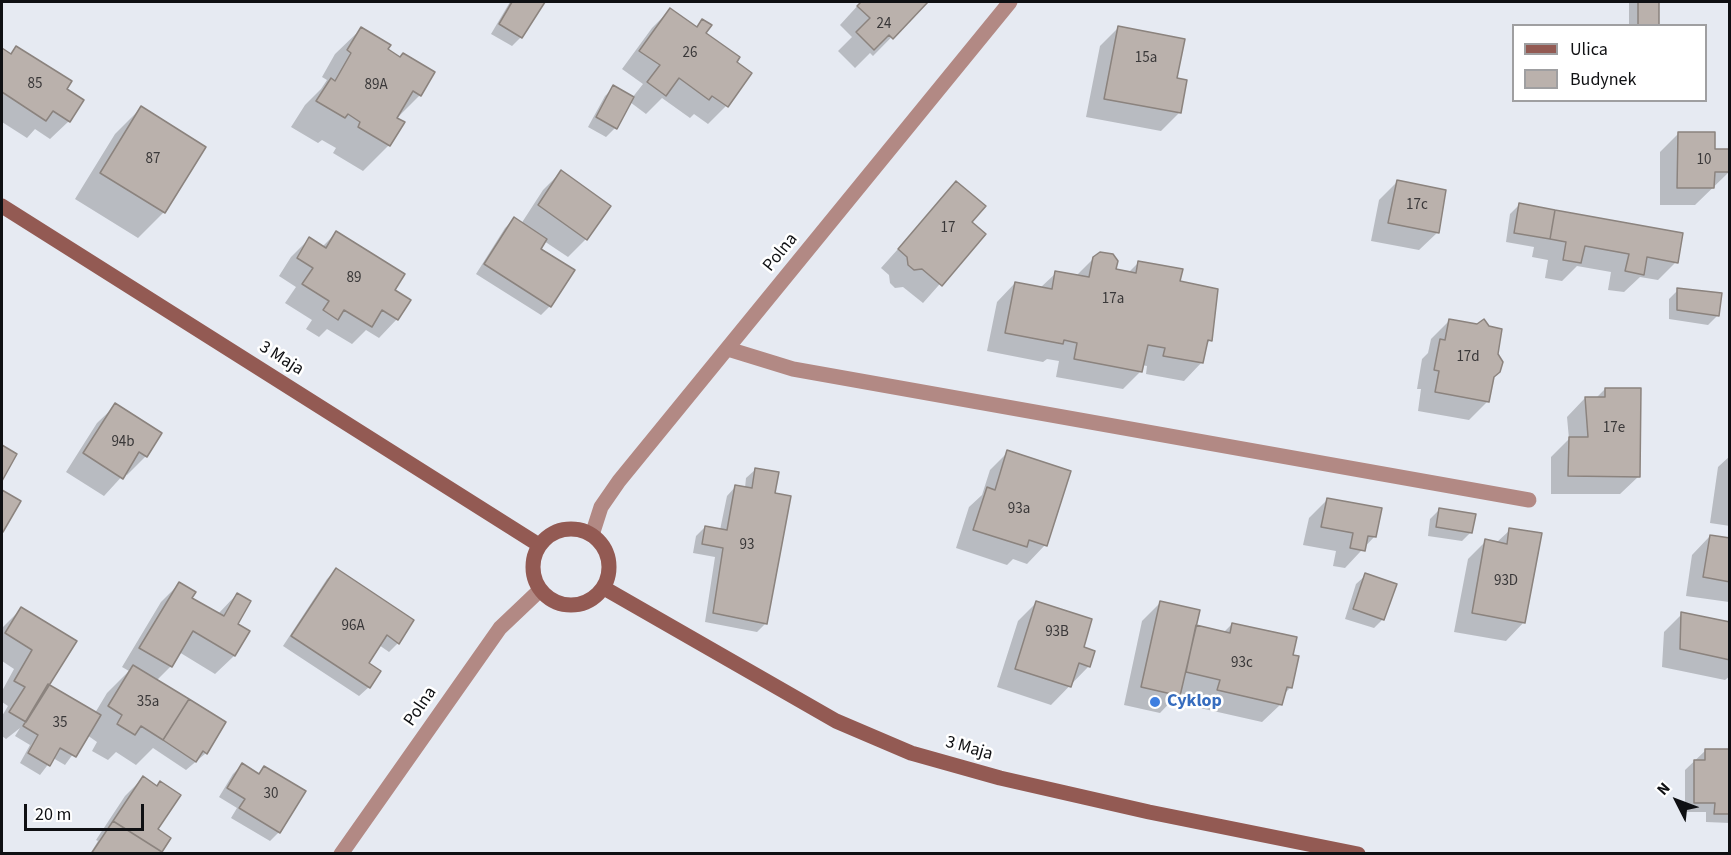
<!DOCTYPE html>
<style>
body{margin:0}
#map{position:relative;width:1731px;height:855px;overflow:hidden;background:#e6eaf2;font-family:"Source Sans 3",sans-serif}
canvas{display:block}
.frame{position:absolute;inset:0;border:3px solid #0f1013;pointer-events:none}
.legend{position:absolute;left:1512px;top:24px;width:195px;height:78px;box-sizing:border-box;background:#fff;border:2px solid #9f9fa1;margin:0;padding:8px 10px;list-style:none;font-size:18px;color:#0f1013}
.legend li{display:flex;align-items:center;gap:12px;height:30px}
.legend b{width:30px;border:2px solid #9f9fa1}
.north{position:absolute;left:1647px;top:771px;width:60px;height:60px;-webkit-text-stroke:4px #fff;paint-order:stroke;rotate:312deg;font-size:16px;font-weight:700;line-height:24px;text-align:center;color:#0f1013}
.north::after{content:'';display:block;margin:auto;width:21px;height:27px;background:#0f1013;clip-path:polygon(50% 0,100% 100%,50% 72%,0 100%)}
.scale{position:absolute;left:24px;top:804px;width:120px;height:27px;box-sizing:border-box;border:3px solid #0f1013;border-top:0;padding-left:8px;font-size:18px;line-height:21px;white-space:nowrap;color:#0f1013;-webkit-text-stroke:4px #fff;paint-order:stroke}
</style>
<div id="map">
<canvas width="1731" height="855"></canvas>
<div class="frame"></div>
<ul class="legend">
<li><b style="height:8px;background:#935a53"></b>Ulica</li>
<li><b style="height:16px;background:#bab1ac"></b>Budynek</li>
</ul>
<div class="north">N</div>
<div class="scale">20 m</div>
</div>
<script>
const g = document.querySelector('canvas').getContext('2d');
g.lineJoin = 'round';
function fillPath(path, color) {
  g.fillStyle = color;
  g.fill(path, 'evenodd');
}
function toPath(rows) {
  const path = new Path2D();
  for (const r of rows) {
    if (r.length === 3) {
      path.moveTo(r[0] + r[2], r[1]);
      path.arc(r[0], r[1], r[2], 0, 2 * Math.PI);
      continue;
    }
    path.moveTo(r[0], r[1]);
    for (let i = 2; i < r.length; i += 2) path.lineTo(r[i], r[i + 1]);
  }
  return path;
}
function stroke(path, color, width, dash) {
  g.strokeStyle = color;
  g.lineWidth = width;
  g.lineCap = dash ? 'butt' : 'round';
  g.setLineDash(dash || []);
  g.stroke(path);
}
function write(font, color, halo, rows, align = 'center') {
  g.font = font + ' "Source Sans 3",sans-serif';
  g.lineWidth = 5;
  g.setLineDash([]);
  g.textBaseline = 'middle';
  g.strokeStyle = halo;
  g.fillStyle = color;
  for (const [text, x, y, turn = 0] of rows) {
    g.save();
    g.translate(x, y);
    g.rotate((+turn || 0) * Math.PI / 180);
    g.textAlign = isNaN(turn) ? turn : align;
    if (halo) g.strokeText(text, 0, 0);
    g.fillText(text, 0, 0);
    g.restore();
  }
}
fillPath(toPath([
 [510,2,543,2,521,37,512,46,491,34],
 [861,2,926,2,873,56,870,53,855,68,838,51,852,37,840,25],
 [1629,2,1657,2,1657,26,1629,26],
 [670,10,695,28,703,21,704,34,750,73,726,106,708,124,694,114,690,118,662,98,646,114,630,102,615,128,606,137,588,127,605,96,614,87,632,98,643,84,622,69,652,28],
 [1118,28,1175,80,1179,113,1161,131,1086,117,1100,46],
 [361,29,399,58,420,95,396,119,389,145,363,171,333,153,336,148,322,140,318,143,291,127,305,105,321,89,327,80,322,77,335,54],
 [17,48,65,89,69,121,50,139,35,129,27,138,2,122,2,50,10,55],
 [141,108,164,212,138,238,75,199,115,134],
 [1679,133,1713,151,1729,172,1695,205,1660,205,1660,152],
 [561,172,586,239,568,257,544,241,539,249,550,306,541,315,476,274,505,228,514,219,521,224,543,190],
 [1397,182,1438,232,1419,250,1371,241,1379,200],
 [957,183,970,222,984,234,923,303,903,287,895,288,890,283,889,275,881,268],
 [1519,205,1676,262,1658,280,1640,277,1624,292,1608,290,1611,272,1577,266,1562,281,1545,278,1548,260,1532,257,1534,247,1506,242,1510,214],
 [336,233,393,290,397,319,379,338,366,330,352,344,327,329,319,337,306,329,312,320,285,303,296,287,279,276,291,257,309,239,322,247],
 [1094,258,1114,270,1128,273,1139,262,1179,283,1210,340,1206,345,1202,362,1184,381,1146,374,1147,366,1142,365,1141,371,1123,389,1056,377,1059,361,1047,359,1043,362,987,351,997,302,1015,283,1040,288,1056,273,1076,276],
 [1678,290,1718,315,1708,325,1669,319,1669,299],
 [1450,320,1492,379,1487,402,1469,420,1418,411,1421,389,1417,389,1422,359,1428,353,1431,339],
 [1605,389,1639,476,1620,494,1551,494,1551,457,1569,439,1567,417,1585,398,1596,398],
 [116,405,160,434,146,456,127,475,125,473,104,496,66,472,97,423],
 [1008,452,1045,545,1027,564,1013,559,1007,565,956,548,969,507,982,495,990,470],
 [1730,456,1730,526,1710,523,1718,467],
 [756,469,766,623,757,632,705,622,715,557,693,553,696,536,705,527,720,530,727,496,736,486,745,488,746,478],
 [2,492,19,502,2,532],
 [1327,500,1375,536,1345,568,1333,566,1336,551,1303,545,1309,518],
 [1439,510,1471,532,1462,541,1428,536,1430,519],
 [1510,530,1524,622,1506,641,1454,632,1468,559,1486,541,1496,543],
 [1710,536,1730,539,1729,602,1686,596,1692,555],
 [336,570,398,643,389,652,379,645,367,664,369,687,359,696,283,646,327,579],
 [1366,575,1383,619,1374,628,1345,619,1356,584],
 [179,584,190,598,218,614,237,594,236,625,248,632,234,656,215,674,179,652,171,666,156,681,206,753,186,770,153,748,136,765,116,752,108,760,92,751,97,742,87,735,65,765,53,758,40,775,20,763,30,745,15,736,20,728,6,739,2,736,2,716,8,706,2,702,2,691,14,669,2,661,3,627,22,608,47,685,95,713,107,693,129,671,122,667,161,602],
 [1037,602,1082,648,1089,666,1051,705,997,687,1018,621],
 [1161,602,1194,626,1223,633,1232,624,1291,656,1290,688,1283,695,1281,704,1262,722,1200,708,1202,698,1179,693,1160,713,1124,705,1142,621],
 [1682,614,1730,623,1730,676,1725,680,1662,667,1664,632],
 [1706,750,1730,750,1730,823,1706,822,1706,812,1685,812,1685,770],
 [242,765,258,775,264,768,279,832,270,841,231,818,237,808,219,797,233,774],
 [143,778,156,787,160,783,156,830,159,854,90,854,98,841,96,840,125,796]
]), '#0003');
const building = toPath([
 [512,2,545,2,522,38,499,24,512,2],
 [861,2,928,2,893,39,889,35,874,50,856,32,870,18,857,6,861,2],
 [1638,2,1659,2,1659,26,1638,26,1638,2],
 [670,8,697,27,702,19,712,25,706,33,740,57,737,62,752,73,728,107,712,96,709,100,679,78,666,96,647,82,660,65,639,51,670,8],
 [1118,26,1185,39,1177,78,1187,80,1181,113,1104,99,1118,26],
 [361,27,391,45,388,49,400,57,403,53,435,72,421,96,413,91,397,118,405,122,390,146,358,127,360,122,348,114,345,118,316,101,331,78,335,81,351,53,347,50,361,27],
 [16,46,72,81,67,89,84,100,70,122,53,111,46,121,2,92,2,48,11,54,16,46],
 [613,85,634,97,617,129,596,117,613,85],
 [141,106,206,147,165,213,100,173,141,106],
 [1678,132,1715,132,1715,149,1730,149,1730,172,1715,172,1714,188,1677,188,1678,132],
 [561,170,611,206,587,240,538,205,561,170],
 [1397,180,1446,190,1439,233,1388,223,1397,180],
 [956,181,986,206,972,222,986,234,942,286,922,269,914,270,908,265,907,257,898,249,956,181],
 [1519,203,1555,210,1550,239,1514,233,1519,203],
 [1555,210,1683,233,1678,263,1647,257,1644,275,1625,271,1629,254,1585,246,1581,263,1563,260,1566,242,1550,239,1555,210],
 [514,217,547,239,541,249,575,270,551,307,484,264,514,217],
 [336,231,405,274,395,290,411,300,398,320,382,310,372,327,344,310,338,320,323,310,329,301,302,284,313,268,297,258,309,237,326,248,336,231],
 [1100,252,1113,254,1118,261,1116,269,1136,273,1138,261,1183,269,1180,281,1218,289,1212,341,1208,340,1203,363,1163,356,1165,348,1148,345,1142,372,1074,359,1077,343,1064,340,1063,344,1005,333,1015,282,1052,289,1055,271,1089,277,1093,257,1100,252],
 [1677,288,1722,293,1719,316,1677,310,1677,288],
 [1449,319,1477,324,1484,319,1489,326,1502,329,1498,354,1503,362,1500,372,1494,377,1489,402,1435,392,1439,371,1434,370,1440,339,1445,340,1449,319],
 [1605,388,1641,388,1640,477,1568,476,1569,437,1588,437,1585,397,1605,397,1605,388],
 [115,403,162,433,147,457,139,452,123,479,83,453,115,403],
 [2,445,17,454,2,481,2,445],
 [1007,450,1071,471,1047,546,1029,540,1027,547,973,530,987,487,995,490,1007,450],
 [755,468,779,472,775,493,791,496,767,624,713,613,723,548,702,544,705,526,727,530,735,485,752,488,755,468],
 [2,490,21,501,3,532,2,531,2,490],
 [1327,498,1382,508,1376,537,1368,536,1365,551,1350,548,1353,533,1321,527,1327,498],
 [1439,508,1476,514,1472,533,1436,527,1439,508],
 [1509,528,1542,533,1525,623,1472,613,1485,539,1507,544,1509,528],
 [1710,535,1730,538,1730,582,1703,577,1710,535],
 [336,568,414,620,399,644,387,635,369,663,381,671,370,688,291,636,336,568],
 [1365,573,1397,584,1384,620,1353,609,1365,573],
 [179,582,196,592,192,598,224,616,237,593,251,601,238,624,250,631,235,656,193,631,172,667,139,648,179,582],
 [1036,601,1092,619,1084,647,1095,651,1090,667,1079,663,1071,687,1015,669,1036,601],
 [1160,601,1200,610,1180,696,1141,687,1160,601],
 [21,607,77,641,26,722,9,712,25,687,14,681,32,650,5,633,21,607],
 [1681,612,1730,622,1730,660,1680,649,1681,612],
 [1232,623,1297,637,1293,655,1299,656,1292,688,1287,687,1282,705,1217,690,1220,680,1186,672,1196,625,1230,633,1232,623],
 [133,665,189,699,163,740,141,726,135,735,117,724,122,715,108,706,133,665],
 [48,684,101,715,76,757,60,748,50,766,28,753,38,735,23,726,48,684],
 [189,699,226,722,207,754,203,751,196,762,163,740,189,699],
 [1705,749,1730,749,1730,814,1714,814,1715,803,1694,803,1694,760,1705,760,1705,749],
 [242,763,259,774,264,766,306,791,280,833,239,808,245,799,227,788,242,763],
 [143,776,157,786,160,781,181,795,158,829,171,838,162,852,113,821,143,776],
 [113,821,162,852,161,854,91,854,113,821]
]);
fillPath(building, '#bab1ac');
stroke(building, '#8b837e', 1.5);
stroke(toPath([
 [728,349,793,369,1529,500]
]), '#b28984', 15);
stroke(toPath([
 [592,535,601,507,619,481,1010,2],
 [341,854,500,628,540,590]
]), '#b28984', 15);
stroke(toPath([
 [2,206,539,545],
 [571,567,38],
 [604,588,836,721,911,753,1000,778,1149,812,1358,854]
]), '#935a53', 15);
for (const [x, y, r, color] of [
 [1155,702,6,"#3f7fe0"]
]) {
  const dot = new Path2D();
  dot.arc(x, y, r, 0, 2 * Math.PI);
  g.fillStyle = color;
  g.fill(dot);
  stroke(dot, '#fff', 2);
}
write('15px', '#3a3839', null, [
 ["24",884,25],
 ["26",690,54],
 ["15a",1146,59],
 ["85",35,85],
 ["89A",376,86],
 ["87",153,160],
 ["10",1704,161],
 ["17c",1417,206],
 ["17",948,229],
 ["89",354,279],
 ["17a",1113,300],
 ["17d",1468,358],
 ["17e",1614,429],
 ["94b",123,443],
 ["93a",1019,510],
 ["93",747,546],
 ["93D",1506,582],
 ["96A",353,627],
 ["93B",1057,633],
 ["93c",1242,664],
 ["35a",148,703],
 ["35",60,724],
 ["30",271,795]
]);
write('18px', '#0f1013', '#fff', [
 ["Polna",781,253,-51],
 ["3 Maja",281,359,32],
 ["Polna",421,707,-55],
 ["3 Maja",969,749,16]
]);
write('bold 18px', '#366cbe', '#fff', [
 ["Cyklop",1167,702]
], 'left');
</script>
